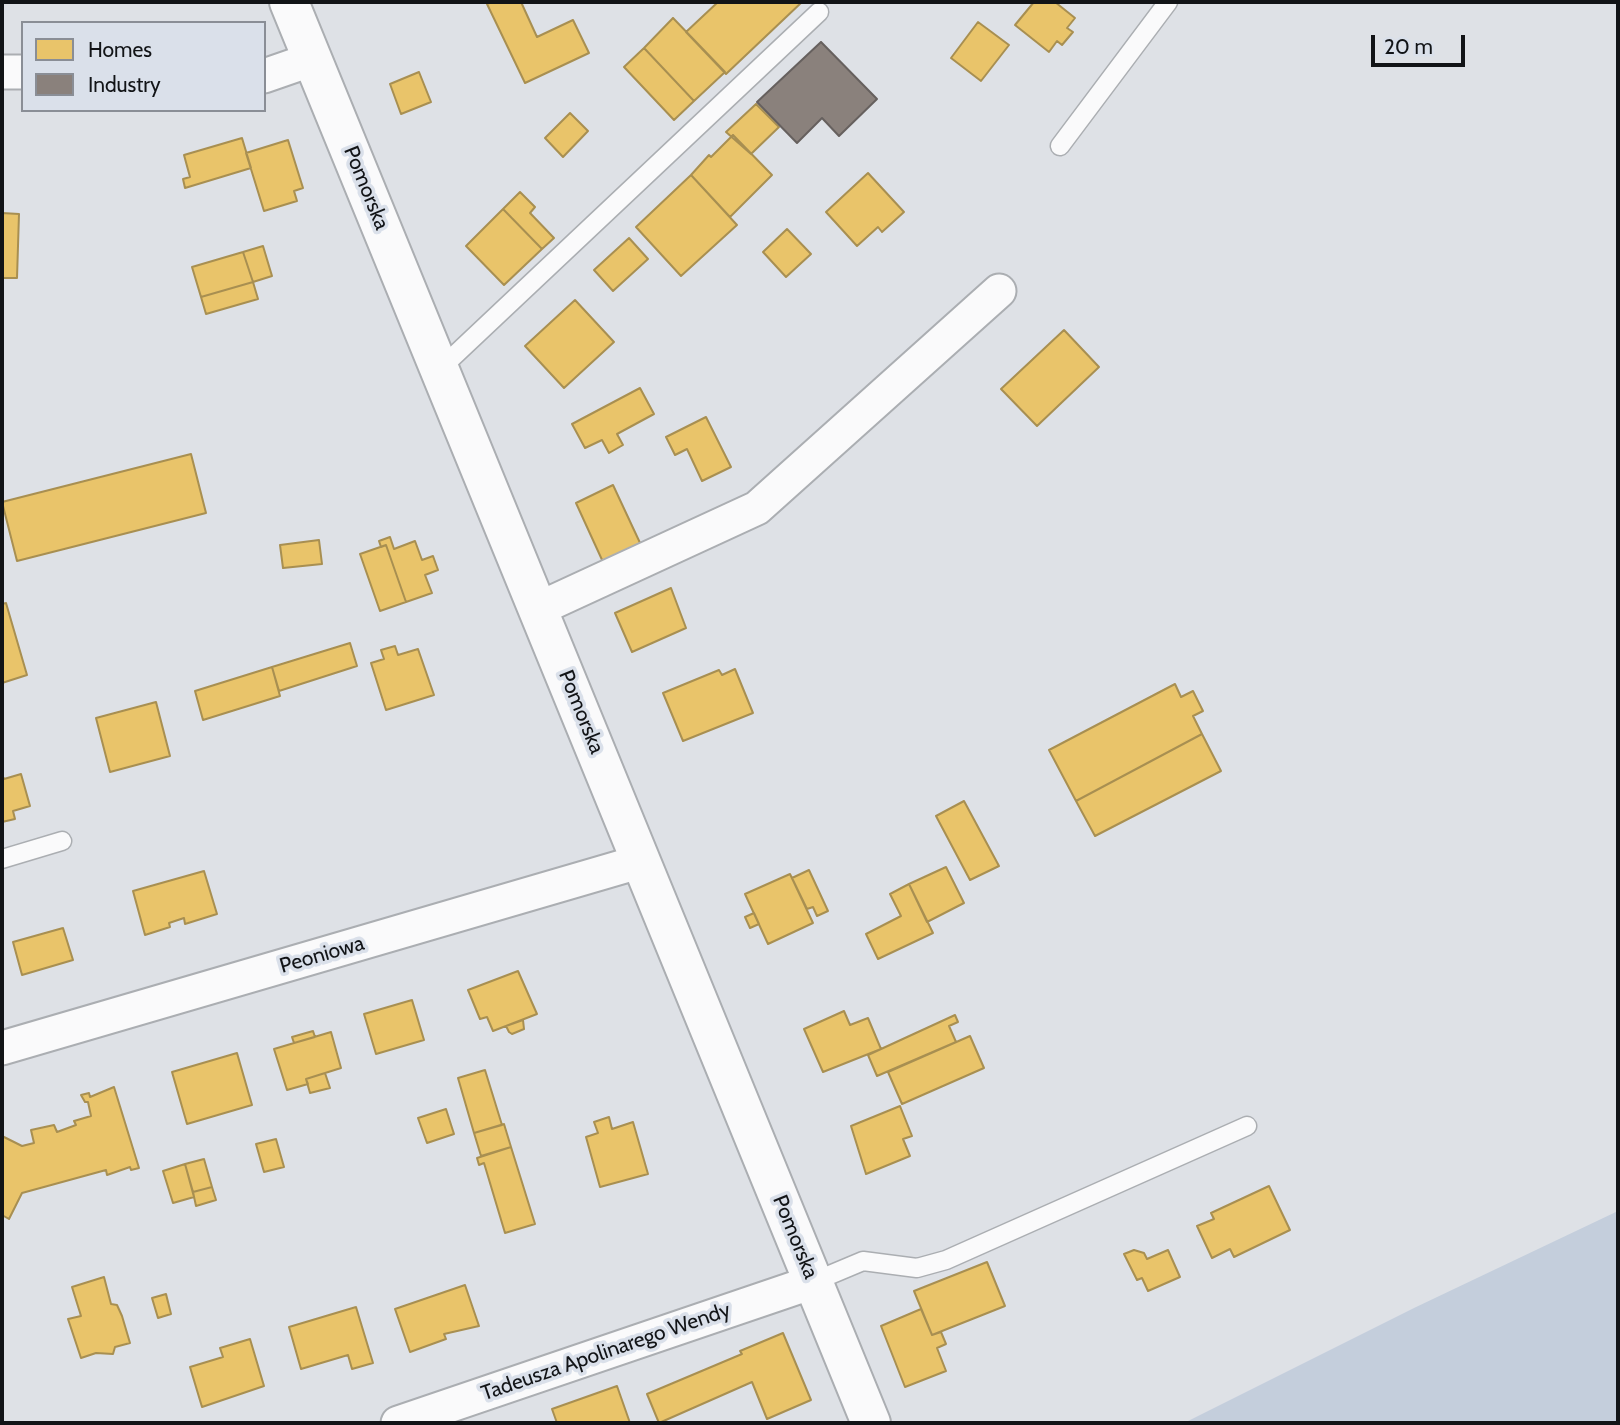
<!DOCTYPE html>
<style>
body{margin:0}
#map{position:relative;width:1620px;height:1425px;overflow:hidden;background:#dee1e6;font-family:Cabin,sans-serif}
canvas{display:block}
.frame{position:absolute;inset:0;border:4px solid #121417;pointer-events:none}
.legend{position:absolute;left:21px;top:21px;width:245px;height:91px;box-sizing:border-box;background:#dae0ea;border:2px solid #8a8e96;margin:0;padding:9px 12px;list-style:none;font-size:21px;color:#121417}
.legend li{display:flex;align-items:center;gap:14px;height:35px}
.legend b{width:35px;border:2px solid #8a8e96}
.scale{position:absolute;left:1371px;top:35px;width:94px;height:32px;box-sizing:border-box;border:4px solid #121417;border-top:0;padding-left:9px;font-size:21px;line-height:24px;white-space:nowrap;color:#121417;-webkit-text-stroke:5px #dae0ea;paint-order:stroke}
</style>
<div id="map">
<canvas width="1620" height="1425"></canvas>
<div class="frame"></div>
<ul class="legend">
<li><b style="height:19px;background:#e9c46a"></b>Homes</li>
<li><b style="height:19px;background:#8a817c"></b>Industry</li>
</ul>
<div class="scale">20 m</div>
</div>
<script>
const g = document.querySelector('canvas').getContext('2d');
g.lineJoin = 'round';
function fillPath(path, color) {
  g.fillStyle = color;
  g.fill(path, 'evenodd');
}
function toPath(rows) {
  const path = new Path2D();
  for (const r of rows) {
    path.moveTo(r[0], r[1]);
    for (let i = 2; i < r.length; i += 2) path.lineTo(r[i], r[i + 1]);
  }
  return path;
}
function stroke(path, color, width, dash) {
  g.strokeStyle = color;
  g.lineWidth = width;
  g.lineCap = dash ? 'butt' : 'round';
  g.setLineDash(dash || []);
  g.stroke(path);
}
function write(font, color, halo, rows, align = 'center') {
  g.font = font + ' Cabin,sans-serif';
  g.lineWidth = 7;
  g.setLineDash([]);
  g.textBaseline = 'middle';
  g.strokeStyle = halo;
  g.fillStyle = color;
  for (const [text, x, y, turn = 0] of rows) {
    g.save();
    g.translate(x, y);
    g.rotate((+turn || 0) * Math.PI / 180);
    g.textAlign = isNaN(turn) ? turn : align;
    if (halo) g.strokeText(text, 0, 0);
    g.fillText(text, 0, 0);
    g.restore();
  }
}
fillPath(toPath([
 [1618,1211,1618,1423,1184,1423,1414,1308]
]), '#c4cedc');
const homes = toPath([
 [492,2,521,2,537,37,573,20,589,53,525,83,487,4,492,2],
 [718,2,802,2,726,74,686,32,718,2],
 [1034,2,1055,2,1075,18,1067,28,1073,32,1062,45,1057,41,1049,52,1015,25,1034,2],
 [673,18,725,72,694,101,644,48,673,18],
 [978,22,1009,45,981,81,951,58,978,22],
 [644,48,694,101,674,120,624,67,644,48],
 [419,72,431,102,401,114,390,84,419,72],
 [756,104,779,127,751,154,726,132,756,104],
 [570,113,588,131,563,157,545,138,570,113],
 [733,135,772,175,730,217,691,175,709,155,711,157,733,135],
 [242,138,251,168,185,188,183,179,190,177,184,155,242,138],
 [288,140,303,188,294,191,297,201,264,211,246,153,288,140],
 [868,173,904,212,882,232,878,227,857,246,826,212,868,173],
 [691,175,737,225,681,276,636,227,691,175],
 [520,192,535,207,530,213,554,238,542,249,503,209,520,192],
 [503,209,542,249,504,285,466,246,503,209],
 [2,213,19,214,17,278,2,278,2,213],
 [787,229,811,254,786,277,763,252,787,229],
 [629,238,648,259,613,291,594,270,629,238],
 [263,246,272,276,253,282,243,252,263,246],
 [243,252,253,282,201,297,192,267,243,252],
 [253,282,258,299,206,314,201,297,253,282],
 [575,300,614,342,564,388,525,346,575,300],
 [1064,330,1099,367,1037,426,1001,389,1064,330],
 [640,388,654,414,617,434,623,445,609,453,602,440,585,448,572,424,640,388],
 [706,417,731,467,702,481,687,449,675,455,666,437,706,417],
 [191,454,206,513,17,561,2,502,191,454],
 [613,485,641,545,603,562,576,503,613,485],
 [390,537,394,549,415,541,422,560,433,556,438,570,425,575,432,593,406,602,386,545,381,547,379,541,390,537],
 [319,540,322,564,283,568,280,545,319,540],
 [386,545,406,602,380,611,360,554,386,545],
 [671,588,686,628,632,652,615,613,671,588],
 [6,603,27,675,2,683,2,604,6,603],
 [350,643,357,666,279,691,272,667,350,643],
 [395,646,398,655,418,649,434,695,386,710,371,663,384,659,381,650,395,646],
 [272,667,280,696,203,720,195,691,272,667],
 [735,669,753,713,683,741,663,693,719,670,722,675,735,669],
 [1175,684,1181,697,1193,691,1203,711,1193,716,1202,734,1076,801,1049,750,1175,684],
 [156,702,170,756,110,772,96,718,156,702],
 [1202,734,1221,771,1095,836,1076,801,1202,734],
 [21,774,30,806,13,811,15,819,2,822,2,775,4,779,21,774],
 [964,801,999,866,970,880,936,816,964,801],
 [946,867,964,903,927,922,909,884,946,867],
 [809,870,828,911,817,916,813,907,807,909,792,878,809,870],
 [204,871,217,914,185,924,184,918,169,923,170,927,145,935,133,891,204,871],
 [790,874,813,923,768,944,745,894,790,874],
 [909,884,933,933,878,959,866,934,901,916,890,894,909,884],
 [754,913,759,924,750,928,745,917,754,913],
 [63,928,73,960,22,975,13,942,63,928],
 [518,971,537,1014,493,1031,487,1017,480,1019,468,990,518,971],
 [412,1000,424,1040,376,1054,364,1014,412,1000],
 [844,1011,850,1025,868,1018,881,1049,823,1072,804,1029,844,1011],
 [955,1015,958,1022,949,1026,956,1042,877,1076,868,1055,955,1015],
 [523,1020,524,1029,512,1034,509,1032,506,1026,523,1020],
 [313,1031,315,1037,294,1043,292,1037,313,1031],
 [331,1032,341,1068,306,1079,308,1084,287,1090,274,1049,331,1032],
 [970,1036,984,1068,902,1104,888,1072,970,1036],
 [237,1053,252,1105,187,1124,172,1072,237,1053],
 [485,1070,502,1125,474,1133,458,1078,485,1070],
 [325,1073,330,1088,310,1093,306,1079,325,1073],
 [114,1087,139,1168,131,1170,130,1167,107,1175,106,1170,22,1193,9,1219,2,1215,2,1136,22,1146,34,1143,31,1130,54,1125,57,1132,76,1125,74,1121,91,1116,88,1102,85,1102,81,1095,89,1093,90,1097,114,1087],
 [900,1106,912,1136,903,1139,910,1156,866,1174,851,1126,900,1106],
 [446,1109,454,1134,427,1143,418,1118,446,1109],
 [609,1117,612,1129,633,1122,648,1174,600,1187,586,1137,598,1133,594,1122,609,1117],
 [504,1124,511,1147,481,1156,474,1133,504,1124],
 [276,1139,284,1167,264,1172,256,1144,276,1139],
 [511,1147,535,1224,505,1233,484,1163,479,1165,477,1158,511,1147],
 [204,1159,212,1187,193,1192,185,1164,204,1159],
 [185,1164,194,1197,173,1203,163,1171,185,1164],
 [1269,1186,1290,1230,1234,1257,1230,1249,1212,1258,1197,1226,1214,1219,1211,1213,1269,1186],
 [212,1187,216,1200,196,1206,193,1192,212,1187],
 [1134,1250,1144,1253,1147,1259,1168,1250,1180,1277,1148,1291,1142,1278,1137,1280,1124,1254,1134,1250],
 [987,1262,1005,1306,932,1335,914,1291,987,1262],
 [104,1277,111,1304,117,1305,122,1316,130,1343,115,1347,113,1354,96,1353,81,1358,68,1319,81,1316,72,1287,104,1277],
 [465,1285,479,1326,444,1334,446,1339,410,1352,395,1309,465,1285],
 [166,1294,171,1314,158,1318,152,1298,166,1294],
 [356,1307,373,1363,352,1369,348,1355,301,1369,289,1327,356,1307],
 [921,1309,932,1335,941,1332,946,1344,937,1348,946,1371,905,1387,881,1326,921,1309],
 [783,1333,811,1400,767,1419,752,1382,659,1423,647,1394,742,1354,740,1351,783,1333],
 [250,1339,264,1386,202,1407,190,1367,223,1357,220,1348,250,1339],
 [617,1386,630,1423,557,1423,552,1409,617,1386]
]);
fillPath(homes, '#e9c46a');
stroke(homes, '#a88f51', 2);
const industry = toPath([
 [821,42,877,99,839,136,822,118,797,143,757,102,821,42]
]);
fillPath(industry, '#8a817c');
stroke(industry, '#66605e', 2);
const service = toPath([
 [1060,146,1168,2],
 [440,369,819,12],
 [2,859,62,841],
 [813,1282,863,1261,917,1268,946,1260,1247,1126]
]);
const minor = toPath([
 [2,72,23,72],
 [264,76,313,59],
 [538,609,757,508,999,291],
 [2,1048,642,861],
 [398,1423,813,1282]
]);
const tertiary = toPath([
 [289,2,871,1423]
]);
stroke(service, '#abaeb2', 21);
stroke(minor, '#abaeb2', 37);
stroke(tertiary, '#abaeb2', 42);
stroke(service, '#fafafb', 18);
stroke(minor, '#fafafb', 33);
stroke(tertiary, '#fafafb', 38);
write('21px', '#121417', '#dae0ea', [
 ["Pomorska",366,188,68],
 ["Pomorska",581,712,68],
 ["Peoniowa",322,955,-16],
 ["Pomorska",795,1237,68],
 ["Tadeusza Apolinarego Wendy",606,1352,-19]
]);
</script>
